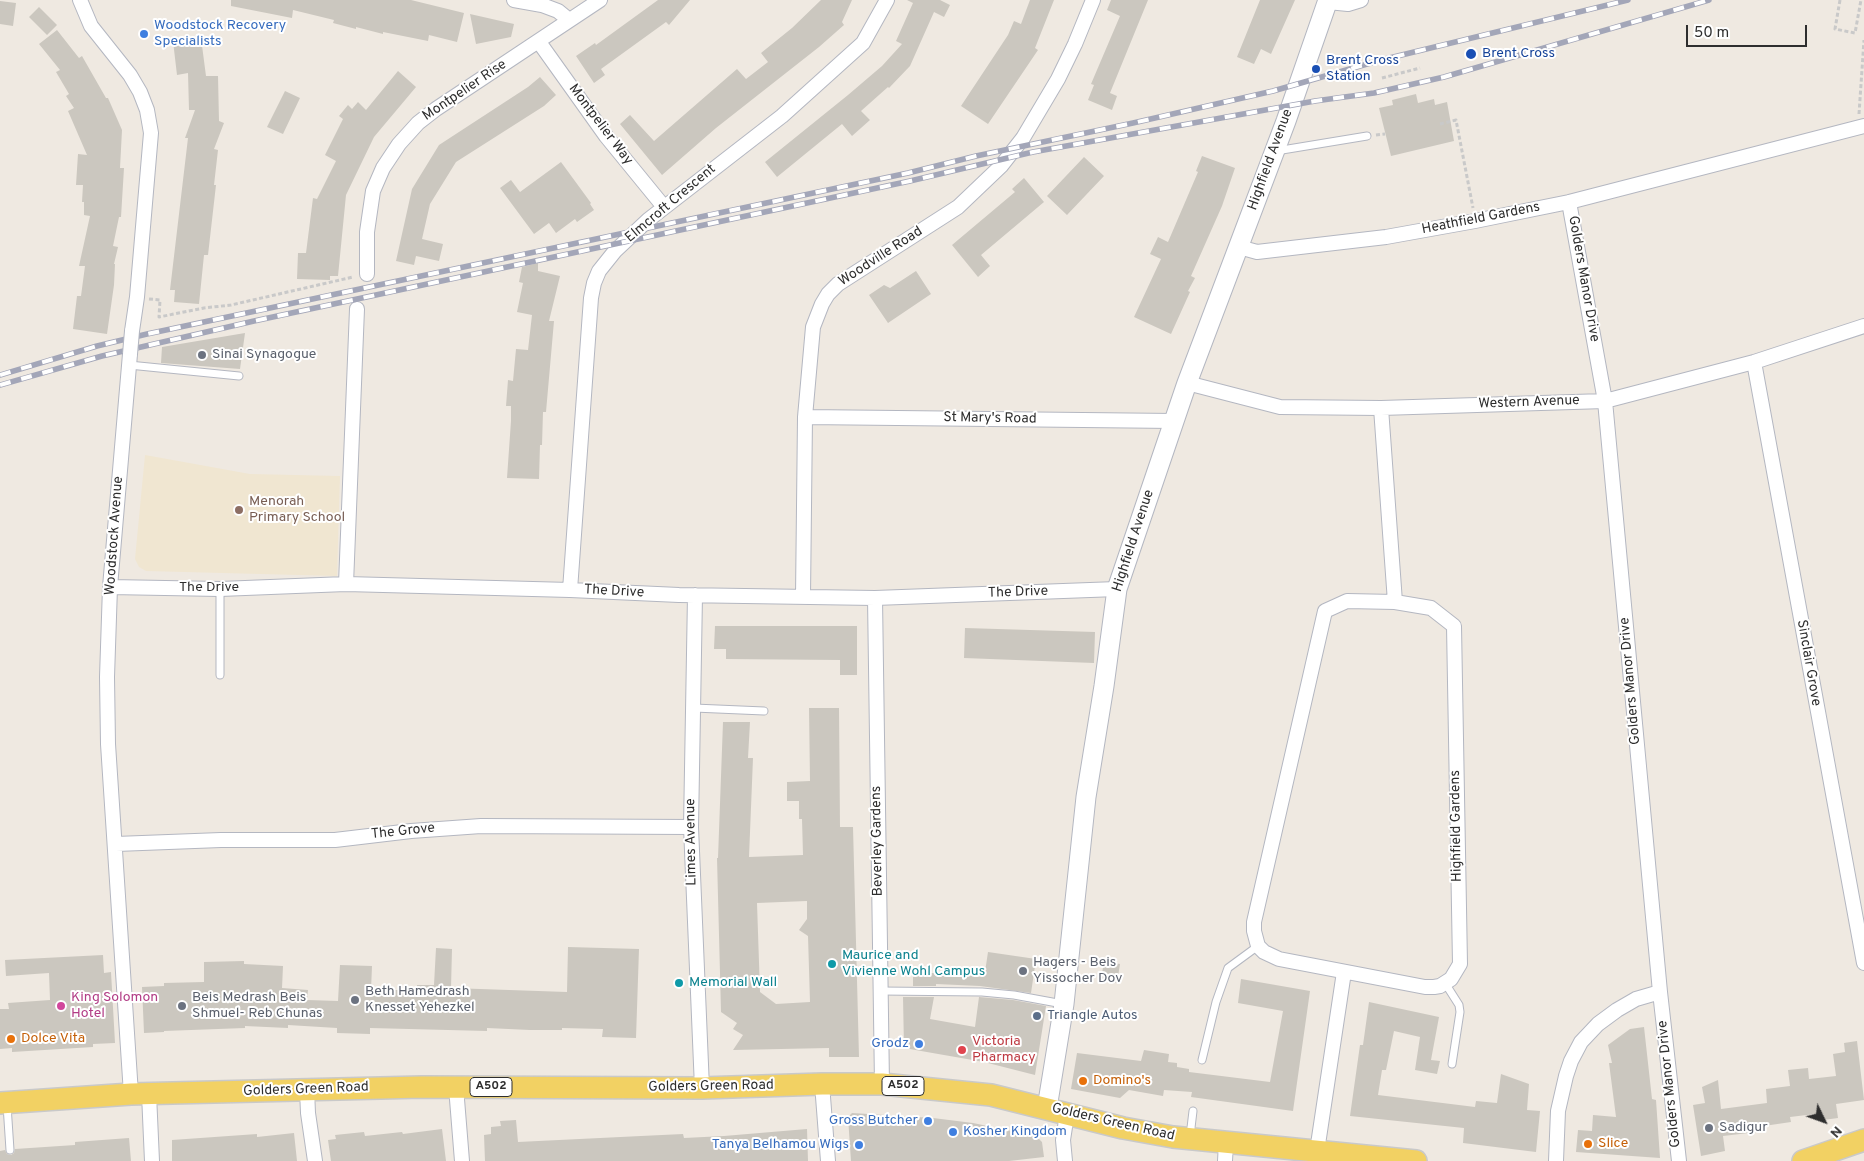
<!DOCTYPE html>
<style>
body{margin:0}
#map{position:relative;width:1864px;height:1161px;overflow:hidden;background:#efe9e1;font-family:Overpass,sans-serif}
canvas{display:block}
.north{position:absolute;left:1799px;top:1096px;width:50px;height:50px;-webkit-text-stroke:4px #fff;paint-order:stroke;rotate:132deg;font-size:14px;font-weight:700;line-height:20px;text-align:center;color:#2e2e2e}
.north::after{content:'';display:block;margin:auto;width:18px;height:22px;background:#2e2e2e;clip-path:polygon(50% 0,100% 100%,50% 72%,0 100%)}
.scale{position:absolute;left:1686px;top:25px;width:121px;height:22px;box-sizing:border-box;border:2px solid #2e2e2e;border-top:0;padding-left:6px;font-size:15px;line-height:18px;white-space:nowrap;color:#2e2e2e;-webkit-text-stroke:4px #fff;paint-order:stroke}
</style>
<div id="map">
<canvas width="1864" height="1161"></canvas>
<div class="north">N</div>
<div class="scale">50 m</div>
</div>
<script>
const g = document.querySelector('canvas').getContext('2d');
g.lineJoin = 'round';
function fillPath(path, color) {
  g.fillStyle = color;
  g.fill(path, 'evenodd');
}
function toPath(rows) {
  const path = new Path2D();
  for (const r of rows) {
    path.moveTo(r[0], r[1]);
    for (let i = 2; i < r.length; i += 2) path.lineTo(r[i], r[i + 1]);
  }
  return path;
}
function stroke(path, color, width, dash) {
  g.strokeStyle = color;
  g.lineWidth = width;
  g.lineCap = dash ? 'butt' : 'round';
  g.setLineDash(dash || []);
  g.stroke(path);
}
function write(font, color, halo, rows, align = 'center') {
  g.font = font + ' Overpass,sans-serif';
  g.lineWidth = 4;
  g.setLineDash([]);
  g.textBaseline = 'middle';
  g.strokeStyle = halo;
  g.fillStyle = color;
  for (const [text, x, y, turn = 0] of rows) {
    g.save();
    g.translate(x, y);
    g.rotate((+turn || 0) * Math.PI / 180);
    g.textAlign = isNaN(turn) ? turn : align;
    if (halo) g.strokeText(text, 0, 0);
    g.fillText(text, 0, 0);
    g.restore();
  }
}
fillPath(toPath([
 [145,455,250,474,340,476,337,576,146,571,139,567,135,559]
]), '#f0e6d1');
fillPath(toPath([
 [231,0,411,0,464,13,457,42,429,35,428,41,383,32,383,34,356,27,356,29,333,23,334,20,293,10,292,18,231,6],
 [658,0,690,0,669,25,666,22,601,69,605,75,594,83,576,56,595,43,596,45],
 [821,0,852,0,842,22,844,25,819,47,716,128,662,175,620,124,630,115,654,141,737,69,746,79,768,62,761,53,792,28],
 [907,0,940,0,950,5,944,17,934,12,910,66,889,88,888,87,861,111,870,120,852,136,842,124,777,177,765,162,848,95,882,66,902,44,896,41,913,3],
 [1030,0,1054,0,1035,48,1038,50,988,124,961,106,1008,35,1014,21,1021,24],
 [1111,0,1148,0,1110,93,1117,96,1112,110,1088,100,1094,85,1091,84,1120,16,1107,10],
 [1260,0,1295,0,1271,54,1261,49,1254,64,1237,57],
 [0,1,16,3,13,26,0,24],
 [39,7,57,25,47,35,29,17],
 [470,14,514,24,511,37,476,44],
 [57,30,79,58,82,56,106,98,108,98,122,130,120,168,124,168,121,217,119,217,113,246,118,247,114,264,115,264,114,285,107,334,73,329,77,296,81,296,85,266,79,266,90,216,84,215,84,202,82,202,83,185,76,185,78,154,87,155,68,111,74,108,66,96,69,94,56,72,60,70,39,44],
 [201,38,206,76,218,76,219,121,224,123,214,149,218,150,214,185,216,185,208,255,204,255,199,304,174,302,175,290,170,290,188,138,185,138,195,110,189,110,188,73,177,75,173,41],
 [398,71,416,87,374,137,346,195,338,276,330,276,330,280,297,279,298,253,306,253,313,198,317,199,336,161,325,155,343,119,339,116,348,105,352,109,358,102,366,110],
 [540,77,556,95,544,106,456,162,430,204,422,239,443,244,439,261,416,256,414,265,396,261,412,189,439,145,528,87],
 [285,91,300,98,283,134,267,127],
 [1416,94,1418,103,1434,99,1435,105,1447,102,1454,141,1391,156,1379,108,1393,105,1392,100],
 [1202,156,1235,168,1222,206,1191,276,1195,278,1188,291,1190,292,1171,334,1134,317,1161,259,1150,254,1158,237,1168,242,1198,172,1196,171],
 [1084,157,1104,176,1067,215,1047,196],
 [561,162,591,203,590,204,594,210,577,222,575,219,556,233,549,223,534,234,500,188,511,180,520,192],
 [1024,178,1044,202,981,255,990,266,978,277,952,245,1015,192,1012,189],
 [538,263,538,271,560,276,549,321,554,321,546,412,543,412,542,445,540,445,539,479,507,478,511,421,511,406,506,406,508,380,513,381,516,349,528,350,532,315,517,312,523,283,519,282,522,267],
 [916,271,931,294,888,323,869,295,884,285,890,288],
 [245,333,240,369,161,363,162,347],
 [715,626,857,626,857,675,840,675,840,660,726,659,726,649,714,649],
 [965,628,1095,632,1094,663,964,658],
 [809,708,839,708,840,827,853,827,859,1057,829,1057,829,1048,733,1050,743,1035,733,1029,737,1023,721,1012,717,858,718,858,723,722,750,722,748,758,753,758,749,857,803,855,802,819,799,819,799,801,787,801,787,782,810,781],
 [807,901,807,919,799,930,808,936,810,1002,776,1004,760,992,757,903],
 [568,947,639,949,636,1038,602,1037,603,1029,562,1028,562,1030,530,1030,487,1028,487,1031,370,1028,370,1034,337,1033,337,1028,288,1025,288,1028,245,1026,245,1028,164,1031,164,1032,144,1033,142,987,164,986,164,983,204,982,204,962,244,961,244,964,283,966,282,988,308,990,307,1000,338,1001,340,965,372,966,371,990,417,990,417,985,434,985,436,948,452,949,451,988,567,992],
 [988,952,1036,959,1031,993,980,986,936,984,936,986,913,986,913,973,938,973,938,975,985,972],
 [103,955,104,973,111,972,115,1043,93,1044,93,1047,12,1052,12,1048,0,1049,0,1009,9,1009,8,1003,50,1000,49,973,6,976,5,960],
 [1104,961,1120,964,1117,983,1101,980],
 [1241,979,1310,991,1293,1111,1191,1097,1192,1092,1164,1090,1163,1096,1129,1090,1120,1098,1071,1089,1077,1053,1141,1061,1144,1050,1169,1054,1168,1062,1177,1063,1177,1067,1189,1069,1189,1072,1270,1082,1283,1011,1238,1003],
 [903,997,934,997,930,1019,975,1027,979,997,1013,1000,1046,1006,1035,1075,984,1062,904,1048],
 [1369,1002,1439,1017,1431,1060,1440,1061,1437,1074,1415,1070,1420,1037,1394,1031,1386,1070,1382,1070,1378,1095,1475,1107,1476,1101,1497,1103,1501,1074,1529,1084,1527,1110,1540,1111,1536,1152,1463,1143,1464,1128,1350,1116,1360,1045,1363,1045],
 [1644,1027,1652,1099,1656,1100,1660,1158,1576,1152,1578,1130,1592,1131,1593,1115,1616,1117,1609,1063,1612,1063,1608,1045,1630,1029],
 [1857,1041,1864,1100,1836,1104,1838,1118,1823,1120,1823,1113,1790,1117,1791,1122,1757,1127,1757,1132,1723,1136,1725,1151,1701,1156,1693,1105,1705,1103,1702,1087,1718,1080,1721,1109,1767,1103,1766,1089,1790,1086,1788,1070,1808,1068,1809,1079,1836,1076,1833,1054,1845,1052,1844,1043],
 [852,1113,933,1118,973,1123,1036,1136,1042,1142,1044,1157,1009,1161,851,1161,848,1117],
 [516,1120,518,1142,641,1136,683,1134,684,1138,724,1136,807,1129,808,1161,485,1161,484,1135,491,1134,491,1127,501,1126,500,1121],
 [442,1129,446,1161,331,1161,328,1140,336,1139,335,1135,364,1132,365,1136,402,1132,403,1134],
 [294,1133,297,1161,172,1161,172,1140,257,1134,257,1137],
 [129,1138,131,1161,0,1161,0,1151,5,1150,7,1154,11,1155,14,1153,15,1149,75,1145,75,1142]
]), '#cbc7bf');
const lane = toPath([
 [1276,151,1367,136],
 [129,365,239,376],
 [220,675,220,589],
 [694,708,764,711],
 [1445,983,1459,1005,1460,1012,1452,1064],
 [880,991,982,992,1014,995,1063,1004],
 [1202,1060,1216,1002,1228,968,1258,946],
 [7,1105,10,1150],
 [1190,1136,1193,1111]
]);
const street = toPath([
 [80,0,91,26,130,75,140,92,147,110,151,133,137,297,132,331],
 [514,0,542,5,558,11,569,20],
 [1328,2,1348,4,1361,0],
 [539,42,606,136,664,207],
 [1569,202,1605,401,1660,992,1679,1161],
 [1239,247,1257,252,1386,237,1475,221,1569,202,1864,126],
 [367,274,367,232,373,191,383,168,399,144,418,123,436,109,600,0],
 [130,354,110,587,107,677,108,744,131,1094],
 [1754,362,1864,963],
 [1187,383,1280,407,1381,408,1605,401,1754,362,1864,326],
 [1381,408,1395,602,1431,608,1454,626,1460,964,1451,979,1440,986,1434,987,1425,987,1279,959,1264,952,1258,946,1254,931,1254,922,1325,611,1347,601,1395,602],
 [805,417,1175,421],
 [346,584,357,309],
 [110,587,220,589,346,584,570,590,679,595,875,598,1117,589],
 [570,590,591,298,594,283,599,271,615,251,648,220,782,116,863,43,887,0],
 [695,595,691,827,702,1088],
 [803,596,805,417,813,327,822,304,828,294,838,284,958,207,1001,166,1023,138,1058,79,1075,44,1093,0],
 [875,598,882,1084],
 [116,844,221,840,335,840,411,831,481,826,691,827],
 [822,1084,828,1161],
 [456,1087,462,1161],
 [307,1090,308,1113,315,1161],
 [149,1094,152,1161],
 [1317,1151,1344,972],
 [1065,1161,1063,1140,1067,1114],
 [1225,1161,1226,1143],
 [1556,1161,1558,1111,1566,1076,1571,1061,1581,1042,1598,1024,1617,1010,1636,999,1660,992]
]);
const secondary = toPath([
 [1047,1108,1064,1004,1086,797,1104,686,1117,589,1187,383,1286,121,1328,0]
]);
const primary = toPath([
 [0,1103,131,1094,422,1087,702,1088,822,1084,882,1084,991,1095,1123,1128,1173,1137,1416,1161],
 [1803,1161,1864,1140]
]);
stroke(lane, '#b4b7c1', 9);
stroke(street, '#b4b7c1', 16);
stroke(secondary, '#b4b7c1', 21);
stroke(primary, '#c9c9c9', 24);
stroke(toPath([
 [1840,0,1835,29,1855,33,1861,0],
 [1382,78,1420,68],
 [1859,114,1864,40],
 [1440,124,1456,120,1473,208],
 [1376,135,1385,134],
 [149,299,160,300,159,317,204,308,231,305,353,277]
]), '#c9c9c9', 3, [4, 2.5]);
stroke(lane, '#fff', 7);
stroke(street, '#fff', 14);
stroke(secondary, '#fff', 19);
stroke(primary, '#f2d163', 21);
const rail = toPath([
 [0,375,97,346,147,334,908,173,976,156,1133,123,1273,91,1381,60,1628,0],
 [0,385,102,356,254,321,910,181,1033,152,1315,101,1374,93,1444,77,1709,0]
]);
stroke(rail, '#a3a6b8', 5.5);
stroke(rail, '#fff', 4, [11]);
const streetBridge = toPath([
 [130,354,132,331]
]);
stroke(streetBridge, '#b4b7c1', 16, []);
stroke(streetBridge, '#fff', 14);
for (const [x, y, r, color] of [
 [144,34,5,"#3f7fe0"],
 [1471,54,6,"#1a4fb4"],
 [1316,69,5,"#1a4fb4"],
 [202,355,5,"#6b7280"],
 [239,510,5,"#8d6e63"],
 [832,964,5,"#0f9aa8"],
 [1023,971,5,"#6b7280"],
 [679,983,5,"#0f9aa8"],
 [355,1000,5,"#6b7280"],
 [61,1006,5,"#d1479c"],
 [182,1006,5,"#6b7280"],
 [1037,1016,5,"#5c6f8a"],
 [11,1039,5,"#e8710a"],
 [919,1044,5,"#3f7fe0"],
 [962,1050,5,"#e0444e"],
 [1083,1081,5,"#e8710a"],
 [928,1121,5,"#3f7fe0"],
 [1709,1128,5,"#6b7280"],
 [953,1132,5,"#3f7fe0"],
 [1588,1144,5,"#e8710a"],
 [859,1145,5,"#3f7fe0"]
]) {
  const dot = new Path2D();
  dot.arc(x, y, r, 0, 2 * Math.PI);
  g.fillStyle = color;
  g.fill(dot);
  stroke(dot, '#fff', 2);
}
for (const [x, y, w] of [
 [903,1086,42],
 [491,1087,42]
]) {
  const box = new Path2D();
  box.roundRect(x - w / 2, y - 9.5, w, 19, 4);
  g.fillStyle = '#fff';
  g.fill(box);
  stroke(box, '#2e2e2e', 1);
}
write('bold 12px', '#2e2e2e', null, [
 ["A502",903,1086],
 ["A502",491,1087]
]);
write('14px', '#366cbe', '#fff', [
 ["Woodstock Recovery",154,26,"left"],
 ["Specialists",154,42,"left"],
 ["Grodz",909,1044],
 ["Gross Butcher",918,1121],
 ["Kosher Kingdom",963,1132,"left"],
 ["Tanya Belhamou Wigs",849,1145]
], 'right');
write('14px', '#164399', '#fff', [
 ["Brent Cross",1482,54],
 ["Brent Cross",1326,61],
 ["Station",1326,77]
], 'left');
write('14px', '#2e2e2e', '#fff', [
 ["Montpelier Rise",465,91,-34],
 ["Montpelier Way",600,125,53],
 ["Highfield Avenue",1271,160,-70],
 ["Elmcroft Crescent",671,204,-40],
 ["Heathfield Gardens",1481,219,-11],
 ["Woodville Road",881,257,-33],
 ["Golders Manor Drive",1583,279,80],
 ["Western Avenue",1529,403,-2],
 ["St Mary's Road",990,419,1],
 ["Woodstock Avenue",115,536,-86],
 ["Highfield Avenue",1134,541,-72],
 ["The Drive",209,588],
 ["The Drive",614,592,3],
 ["The Drive",1018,593,-2],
 ["Sinclair Grove",1808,663,80],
 ["Golders Manor Drive",1631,681,-95],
 ["Highfield Gardens",1457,826,-91],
 ["The Grove",403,832,-6],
 ["Beverley Gardens",878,841,-91],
 ["Limes Avenue",692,842,-91],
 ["Golders Manor Drive",1670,1084,-96],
 ["Golders Green Road",711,1087,-1],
 ["Golders Green Road",306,1090,-2],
 ["Golders Green Road",1113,1123,13]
]);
write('14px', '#5b616d', '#fff', [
 ["Sinai Synagogue",212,355],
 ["Hagers - Beis",1033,963],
 ["Yissocher Dov",1033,979],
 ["Beth Hamedrash",365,992],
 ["Knesset Yehezkel",365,1008],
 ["Beis Medrash Beis",192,998],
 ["Shmuel- Reb Chunas",192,1014],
 ["Sadigur",1719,1128]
], 'left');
write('14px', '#785e54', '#fff', [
 ["Menorah",249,502],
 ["Primary School",249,518]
], 'left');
write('14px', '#0d838f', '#fff', [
 ["Maurice and",842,956],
 ["Vivienne Wohl Campus",842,972],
 ["Memorial Wall",689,983]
], 'left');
write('14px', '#b23c85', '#fff', [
 ["King Solomon",71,998],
 ["Hotel",71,1014]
], 'left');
write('14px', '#4e5e75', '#fff', [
 ["Triangle Autos",1047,1016]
], 'left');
write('14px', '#c56008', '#fff', [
 ["Dolce Vita",21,1039],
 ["Domino's",1093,1081],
 ["Slice",1598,1144]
], 'left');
write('14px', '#be3a42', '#fff', [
 ["Victoria",972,1042],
 ["Pharmacy",972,1058]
], 'left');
</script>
